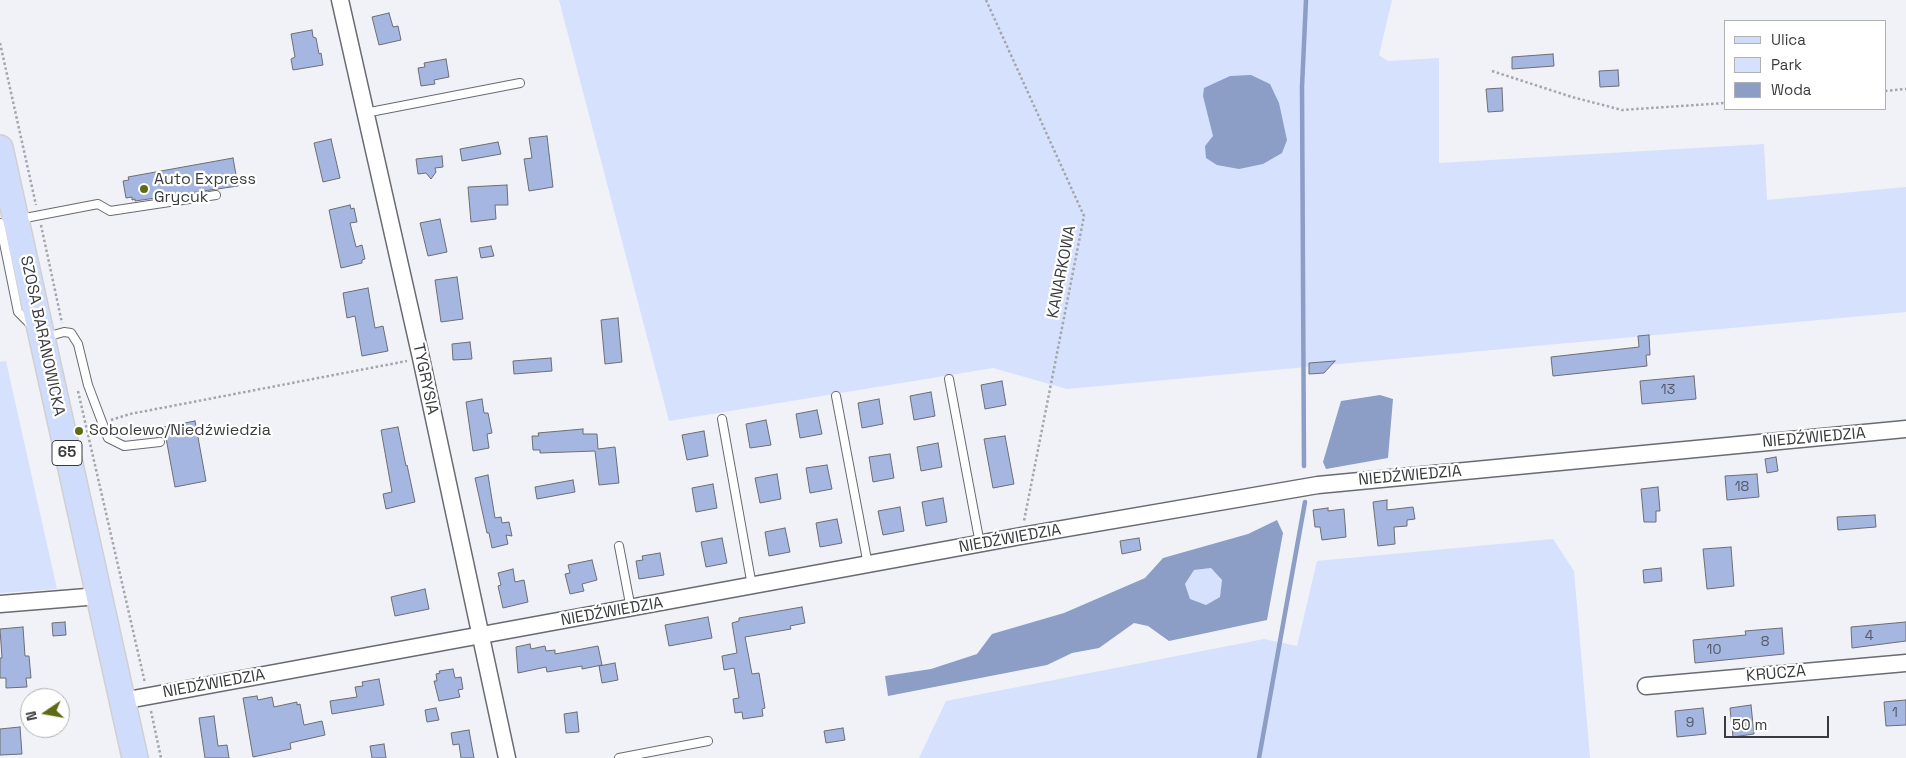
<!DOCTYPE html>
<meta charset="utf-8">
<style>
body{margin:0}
#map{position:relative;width:1906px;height:758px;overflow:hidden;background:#f0f2f8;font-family:"Space Grotesk",sans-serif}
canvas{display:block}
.legend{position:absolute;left:1724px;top:20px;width:162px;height:90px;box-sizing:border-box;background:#fff;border:1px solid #b0b1b1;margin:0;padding:6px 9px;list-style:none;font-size:15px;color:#3a3b3d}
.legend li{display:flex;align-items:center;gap:10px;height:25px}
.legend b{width:25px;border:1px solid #b0b1b1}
.north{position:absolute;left:20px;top:688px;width:50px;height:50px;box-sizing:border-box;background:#fff;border:1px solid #b0b1b1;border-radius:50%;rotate:258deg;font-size:14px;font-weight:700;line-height:20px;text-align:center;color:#3a3b3d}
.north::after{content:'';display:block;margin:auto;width:18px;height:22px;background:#5f6b14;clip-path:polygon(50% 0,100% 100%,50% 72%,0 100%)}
.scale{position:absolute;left:1724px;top:716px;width:105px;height:22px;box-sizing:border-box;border:2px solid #3a3b3d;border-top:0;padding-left:6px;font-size:15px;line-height:18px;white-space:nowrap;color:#3a3b3d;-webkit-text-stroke:4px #fff;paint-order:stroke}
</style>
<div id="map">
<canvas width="1906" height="758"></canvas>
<ul class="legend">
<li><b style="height:6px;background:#d0dcfb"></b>Ulica</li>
<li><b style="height:14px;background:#d5e1fd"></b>Park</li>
<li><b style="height:14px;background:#8c9dc6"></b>Woda</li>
</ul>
<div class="north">N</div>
<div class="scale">50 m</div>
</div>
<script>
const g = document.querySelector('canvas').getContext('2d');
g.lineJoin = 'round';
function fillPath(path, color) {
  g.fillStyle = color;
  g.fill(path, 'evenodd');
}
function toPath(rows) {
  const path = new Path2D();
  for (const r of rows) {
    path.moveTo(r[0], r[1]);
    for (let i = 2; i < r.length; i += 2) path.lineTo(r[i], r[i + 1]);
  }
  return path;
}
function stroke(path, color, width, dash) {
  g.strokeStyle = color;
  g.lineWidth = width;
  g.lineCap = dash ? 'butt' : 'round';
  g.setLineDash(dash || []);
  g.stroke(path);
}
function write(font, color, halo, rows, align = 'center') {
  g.font = font + ' "Space Grotesk",sans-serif';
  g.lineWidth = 4.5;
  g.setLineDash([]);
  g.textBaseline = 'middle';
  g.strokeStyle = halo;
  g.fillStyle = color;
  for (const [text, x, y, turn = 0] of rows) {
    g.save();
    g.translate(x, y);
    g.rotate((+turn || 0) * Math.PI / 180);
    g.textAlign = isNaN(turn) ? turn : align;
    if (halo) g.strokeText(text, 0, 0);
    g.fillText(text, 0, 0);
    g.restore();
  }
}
fillPath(toPath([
 [559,0,1392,0,1379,55,1388,61,1439,58,1439,163,1764,144,1767,200,1906,187,1906,312,1067,389,993,368,669,421],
 [6,361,57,589,0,593,0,362],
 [1553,539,1574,571,1590,758,919,758,946,701,1264,639,1297,646,1317,561],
 [1211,568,1222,580,1220,597,1206,605,1190,600,1185,584,1194,570]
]), '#d5e1fd');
fillPath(toPath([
 [1251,75,1270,84,1279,103,1287,140,1282,153,1263,164,1239,169,1217,165,1206,158,1205,146,1213,136,1203,96,1204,88,1230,76],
 [1380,395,1393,399,1388,458,1326,469,1323,462,1341,401],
 [1277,520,1283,533,1267,620,1169,641,1148,626,1134,623,1099,648,1072,653,1047,665,888,696,885,676,931,669,977,654,992,634,1064,613,1145,578,1163,558,1248,534],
 [1211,568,1222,580,1220,597,1206,605,1190,599,1185,584,1194,570]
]), '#8c9dc6');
stroke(toPath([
 [1304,466,1302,87,1306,0],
 [1259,758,1305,502]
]), '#8c9dc6', 4.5);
const building = toPath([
 [389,13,393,27,398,26,401,40,379,45,372,17,389,13],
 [312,30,313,37,316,38,319,54,321,53,323,65,293,70,291,59,295,57,291,34,312,30],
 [1553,54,1554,66,1512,69,1512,57,1553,54],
 [446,59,449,77,434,80,435,84,421,86,418,68,425,67,424,63,446,59],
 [1618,70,1619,86,1600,87,1599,71,1618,70],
 [1502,88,1503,111,1488,112,1486,89,1502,88],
 [547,136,553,187,529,191,524,159,532,158,529,138,547,136],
 [331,139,340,178,323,182,314,143,331,139],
 [498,142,501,154,462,161,460,149,498,142],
 [442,156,443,167,435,168,436,172,431,179,426,173,418,174,416,159,442,156],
 [233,158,238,186,135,201,135,199,132,200,132,197,126,198,123,181,129,180,128,177,233,158],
 [507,185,508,205,495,205,496,219,471,222,468,187,507,185],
 [350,205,351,209,354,208,357,222,350,223,356,247,362,245,365,259,362,260,362,263,341,268,329,210,350,205],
 [440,219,447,252,428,256,420,223,440,219],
 [491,246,494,256,481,258,479,248,491,246],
 [457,277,463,319,441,322,435,280,457,277],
 [368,288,375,328,383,326,388,351,362,356,355,316,347,318,343,293,368,288],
 [618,318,622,362,605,364,601,320,618,318],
 [1649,335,1650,355,1646,355,1647,366,1553,376,1551,357,1639,347,1638,336,1649,335],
 [470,342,472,359,453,360,452,344,470,342],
 [551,358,552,371,514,374,513,361,551,358],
 [1335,361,1324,373,1309,374,1309,363,1335,361],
 [1694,376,1696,399,1642,404,1640,381,1694,376],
 [1002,381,1006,405,985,409,981,385,1002,381],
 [931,392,935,416,914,420,910,396,931,392],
 [482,399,484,413,488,413,492,433,487,434,489,448,473,451,466,402,482,399],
 [879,399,883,424,862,428,858,403,879,399],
 [817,410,822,434,800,438,796,414,817,410],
 [766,420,771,445,750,448,746,424,766,420],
 [195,421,206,481,175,487,164,427,195,421],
 [398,427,406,466,407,465,415,502,386,509,383,494,392,492,381,430,398,427],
 [583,429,583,434,597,434,598,449,615,447,619,483,599,485,595,451,540,453,540,450,533,450,532,436,539,436,538,433,583,429],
 [704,431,708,456,687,460,682,435,704,431],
 [1005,436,1014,484,993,488,984,439,1005,436],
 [938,443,942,467,921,471,917,447,938,443],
 [890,454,894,478,873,482,869,457,890,454],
 [1776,457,1778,471,1767,473,1765,459,1776,457],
 [827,465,832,489,810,493,806,468,827,465],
 [777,474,781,499,760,503,755,478,777,474],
 [1757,474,1759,497,1727,500,1725,476,1757,474],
 [488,475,495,518,501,517,502,523,509,522,512,536,506,535,508,544,492,548,489,533,487,533,475,478,488,475],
 [573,480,575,492,537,499,535,487,573,480],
 [713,484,717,508,696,512,692,488,713,484],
 [1658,487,1660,511,1656,511,1656,522,1644,522,1641,489,1658,487],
 [943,498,947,522,926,526,922,502,943,498],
 [1387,500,1387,510,1413,507,1415,519,1407,520,1407,526,1394,527,1395,544,1378,546,1373,502,1387,500],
 [900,507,904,531,883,535,878,511,900,507],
 [1328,508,1328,511,1344,509,1346,537,1322,540,1320,527,1315,527,1313,510,1328,508],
 [1875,515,1876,527,1838,530,1837,517,1875,515],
 [837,519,842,543,820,547,816,523,837,519],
 [785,528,790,552,769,556,765,532,785,528],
 [722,538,727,563,706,567,701,542,722,538],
 [1139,538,1141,550,1122,554,1120,541,1139,538],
 [1731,547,1734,586,1707,589,1703,549,1731,547],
 [660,553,664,575,639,579,636,561,643,560,642,556,660,553],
 [592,560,597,580,582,584,584,591,570,594,565,574,570,573,568,565,592,560],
 [1661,568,1662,581,1644,583,1643,570,1661,568],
 [513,569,515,582,524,580,528,602,503,608,498,586,501,585,498,573,513,569],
 [425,589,429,609,395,616,391,597,425,589],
 [802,607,805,623,790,626,791,629,745,637,752,674,759,673,765,708,762,709,763,716,743,719,742,712,735,713,733,699,739,698,734,668,724,670,722,656,737,653,732,623,739,621,739,618,802,607],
 [708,617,712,638,669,646,665,625,708,617],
 [65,622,66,635,53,636,52,623,65,622],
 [1906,622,1906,641,1852,648,1851,627,1906,622],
 [23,627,25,656,29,656,31,678,26,678,27,687,6,688,6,678,0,678,0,658,2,658,0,629,23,627],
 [1782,628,1784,654,1695,663,1693,640,1746,635,1745,631,1782,628],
 [530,644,531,649,545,646,546,651,555,650,555,654,598,646,602,665,582,669,582,666,547,672,546,667,518,673,516,647,530,644],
 [615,663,618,680,602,683,599,666,615,663],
 [453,669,455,678,461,677,463,689,458,690,460,697,439,701,434,681,437,681,436,674,440,673,439,671,453,669],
 [379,679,384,705,332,714,330,701,357,697,355,687,363,686,362,682,379,679],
 [257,696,258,700,272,697,274,707,297,702,297,705,300,704,304,725,322,721,325,735,290,743,291,749,253,757,243,698,257,696],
 [1906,700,1906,725,1886,726,1884,702,1906,700],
 [1751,705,1754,734,1733,737,1730,708,1751,705],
 [436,708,439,720,427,722,425,710,436,708],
 [1703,708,1706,734,1677,737,1675,711,1703,708],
 [577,712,579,732,566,733,564,714,577,712],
 [214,716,218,746,227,745,229,758,205,758,199,718,214,716],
 [20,727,22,754,0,755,0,729,20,727],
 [843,728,845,740,826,743,824,731,843,728],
 [469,730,474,758,461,758,459,744,453,745,451,733,469,730],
 [384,744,386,758,372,758,370,746,384,744]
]);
fillPath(building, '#a5b6e1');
stroke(building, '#6c6e73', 1);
const service = toPath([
 [365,113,520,83],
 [20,219,98,204,110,211,216,195],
 [0,223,18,312,32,326],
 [46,337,64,332,71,333,78,344,88,385,108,438,124,446,160,442],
 [949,379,980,544],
 [836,396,868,565],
 [722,419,752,586],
 [619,546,631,609],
 [619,758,708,741]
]);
const minor = toPath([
 [340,0,421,358,507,758],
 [0,604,99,596],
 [1646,686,1906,663],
 [122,701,1021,536,1318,485,1906,429]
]);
const primary = toPath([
 [0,148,135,758]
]);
stroke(service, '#696b70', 10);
stroke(minor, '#696b70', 19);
stroke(primary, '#d0d0d0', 28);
stroke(toPath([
 [986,0,1084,216,1024,521],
 [0,43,36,205],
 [1492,71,1572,97,1622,110,1725,103],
 [1885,91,1906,89],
 [41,225,62,323],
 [78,391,145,683],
 [111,420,130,414,407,361],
 [151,711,161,758]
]), '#a5a6ab', 2.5, [2.5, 2.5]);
stroke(service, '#fff', 8);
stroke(minor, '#fff', 16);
stroke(primary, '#d0dcfb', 25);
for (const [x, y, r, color] of [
 [144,189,5,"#5f6b14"],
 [79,431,5,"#5f6b14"]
]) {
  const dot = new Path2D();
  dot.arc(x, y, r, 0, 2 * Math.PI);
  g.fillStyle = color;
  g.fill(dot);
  stroke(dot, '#fff', 2);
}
write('14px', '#555a66', null, [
 ["13",1668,390],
 ["18",1742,487],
 ["4",1869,636],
 ["8",1765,642],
 ["10",1714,650],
 ["1",1895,713],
 ["9",1690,723]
]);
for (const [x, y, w] of [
 [67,453,30]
]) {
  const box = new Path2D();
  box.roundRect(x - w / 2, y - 12.5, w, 25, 4);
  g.fillStyle = '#fff';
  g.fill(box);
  stroke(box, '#3a3b3d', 1);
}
write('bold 15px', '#3a3b3d', null, [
 ["65",67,453]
]);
write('16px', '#3a3b3d', '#fff', [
 ["Auto Express",154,180],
 ["Grycuk",154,198],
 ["Sobolewo/Niedźwiedzia",89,431]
], 'left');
write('16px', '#3a3b3d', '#fff', [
 ["KANARKOWA",1062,272,-79],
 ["SZOSA BARANOWICKA",42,336,78],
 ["TYGRYSIA",425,379,78],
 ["NIEDŹWIEDZIA",1814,438,-5],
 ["NIEDŹWIEDZIA",1410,476,-5],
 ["NIEDŹWIEDZIA",1010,539,-10],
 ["NIEDŹWIEDZIA",612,612,-10],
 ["KRUCZA",1776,674,-5],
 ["NIEDŹWIEDZIA",214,684,-10]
]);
</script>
